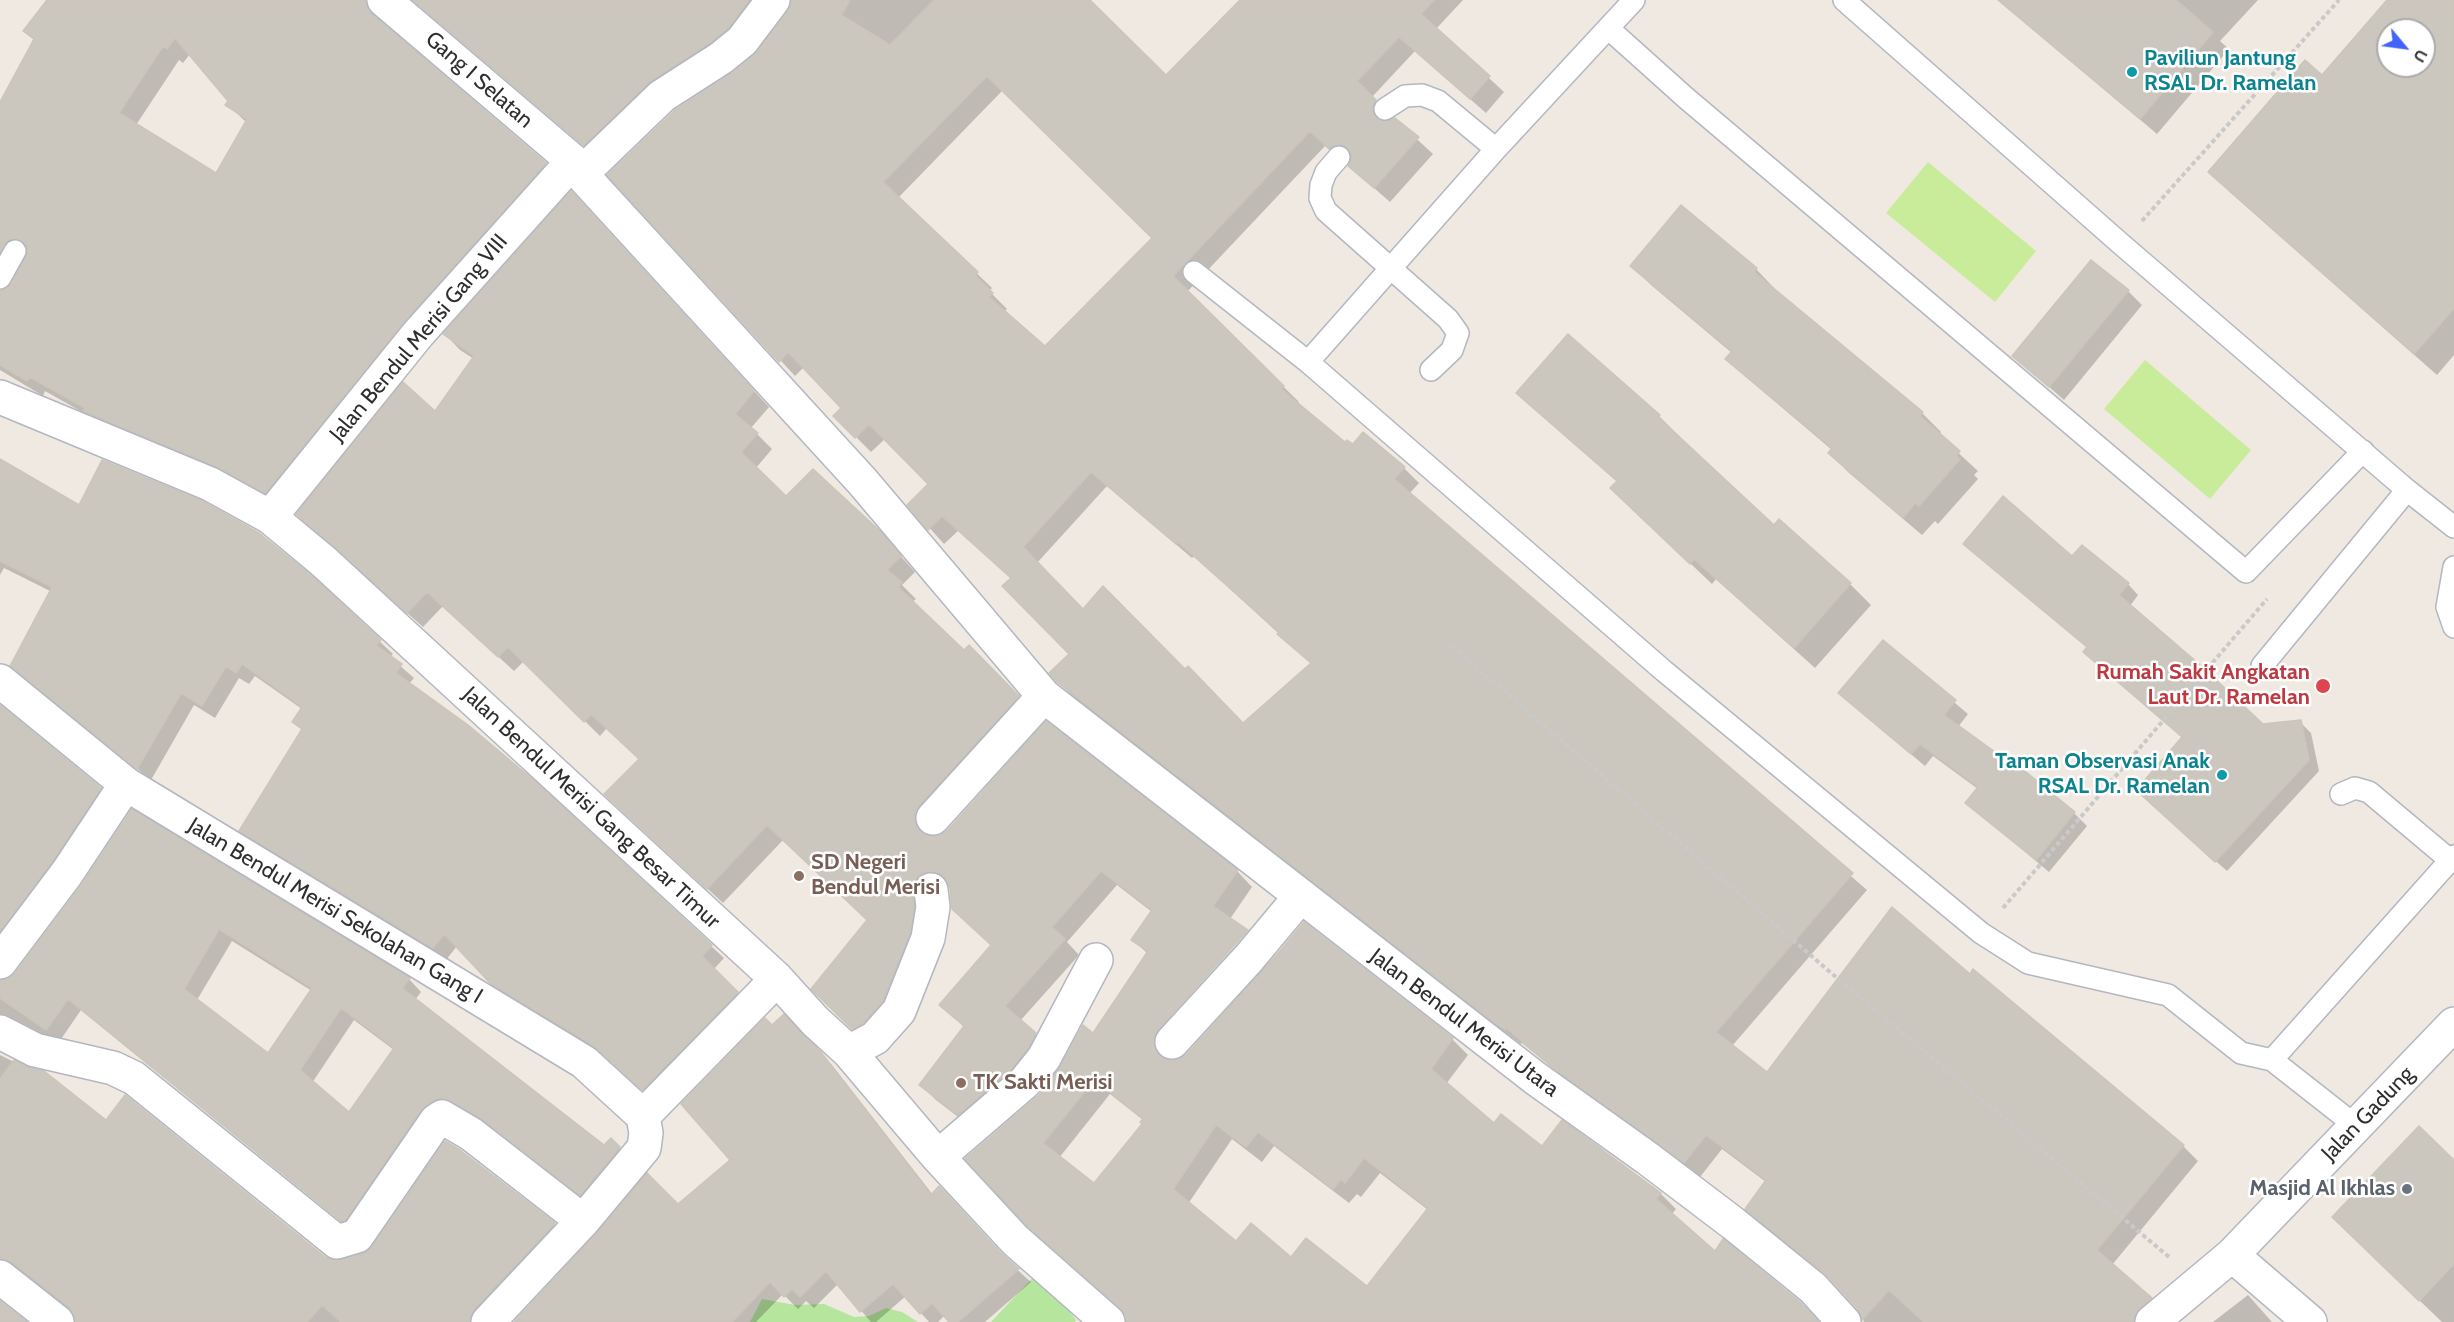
<!DOCTYPE html>
<style>
body{margin:0}
#map{position:relative;width:2454px;height:1322px;overflow:hidden;background:#efe9e1;font-family:Cabin,sans-serif}
canvas{display:block}
.north{position:absolute;left:2376px;top:18px;width:60px;height:60px;box-sizing:border-box;background:#fff;border:2px solid #ababab;border-radius:50%;rotate:119deg;font-size:16px;font-weight:700;line-height:24px;text-align:center;color:#2e2e2e}
.north::after{content:'';display:block;margin:auto;width:21px;height:27px;background:#4264fb;clip-path:polygon(50% 0,100% 100%,50% 72%,0 100%)}
</style>
<div id="map">
<canvas width="2454" height="1322"></canvas>
<div class="north">U</div>
</div>
<script>
const g = document.querySelector('canvas').getContext('2d');
g.lineJoin = 'round';
function fillPath(path, color) {
  g.fillStyle = color;
  g.fill(path, 'evenodd');
}
function toPath(rows) {
  const path = new Path2D();
  for (const r of rows) {
    path.moveTo(r[0], r[1]);
    for (let i = 2; i < r.length; i += 2) path.lineTo(r[i], r[i + 1]);
  }
  return path;
}
function stroke(path, color, width, dash) {
  g.strokeStyle = color;
  g.lineWidth = width;
  g.lineCap = dash ? 'butt' : 'round';
  g.setLineDash(dash || []);
  g.stroke(path);
}
function write(font, color, halo, rows, align = 'center') {
  g.font = font + ' Cabin,sans-serif';
  g.lineWidth = 5;
  g.setLineDash([]);
  g.textBaseline = 'middle';
  g.strokeStyle = halo;
  g.fillStyle = color;
  for (const [text, x, y, turn = 0] of rows) {
    g.save();
    g.translate(x, y);
    g.rotate((+turn || 0) * Math.PI / 180);
    g.textAlign = isNaN(turn) ? turn : align;
    if (halo) g.strokeText(text, 0, 0);
    g.fillText(text, 0, 0);
    g.restore();
  }
}
fillPath(toPath([
 [1038,1272,1076,1320,1075,1322,991,1322],
 [762,1299,795,1305,824,1304,854,1317,869,1316,886,1308,902,1312,918,1322,750,1322]
]), '#b6e59e');
fillPath(toPath([
 [1928,162,2036,251,1995,302,1886,213],
 [2145,360,2251,450,2210,499,2104,409]
]), '#c9ec9a');
fillPath(toPath([
 [49,0,373,0,382,9,381,22,383,26,560,179,281,507,100,426,91,417,45,391,43,396,0,370,0,302,28,258,28,254,23,255,0,283,0,106,35,41,25,31],
 [190,54,230,101,227,104,247,123,216,175,136,125,179,60,183,63],
 [412,0,778,0,600,160],
 [793,0,1088,0,1166,77,1242,0,1463,0,1436,29,1504,92,1486,113,1415,51,1372,97,1391,117,1388,122,1395,119,1433,154,1390,202,1366,181,1352,161,1346,163,1326,145,1187,292,1299,402,1297,404,1345,444,1404,468,1419,483,1409,494,1867,890,1732,1046,1767,1074,1970,976,2183,1146,2198,1161,2112,1265,2166,1314,2158,1322,1864,1322,1859,1309,1837,1284,1762,1224,1747,1209,1766,1182,1722,1149,1700,1177,1573,1085,1522,1043,1521,1044,1496,1026,1074,698,1058,681,1071,654,1012,579,959,530,944,544,909,505,930,484,885,439,871,452,835,416,843,408,804,367,795,376,609,175,758,54,789,12],
 [1003,90,1154,238,1046,348,1004,312,1007,309,989,291,992,288,898,198],
 [1107,486,1192,558,1194,556,1312,664,1243,725,1185,671,1084,611,1037,563],
 [1998,0,2258,0,2220,41,2229,49,2157,134],
 [2389,0,2454,0,2454,355,2437,375,2232,194,2210,172,2322,77],
 [2388,30,2424,30,2424,66,2388,66],
 [586,208,769,407,751,428,772,449,756,468,786,498,879,532,915,572,902,585,916,599,912,602,964,652,969,647,1033,712,929,831,930,838,1237,871,1252,887,1230,919,1248,931,1245,931,1152,1034,1154,1036,1248,932,1262,946,1169,1053,1169,1062,1177,1061,1187,1056,1304,924,1452,1039,1468,1055,1446,1084,1494,1125,1542,1148,1563,1123,1661,1194,1676,1209,1671,1215,1716,1253,1818,1322,1127,1322,1125,1312,1045,1242,1040,1096,1093,1035,1148,954,1133,940,1152,912,1117,885,1067,942,1079,955,1020,1021,1051,1049,974,1129,936,1100,921,1085,965,1028,942,1005,993,945,951,887,946,886,868,1044,813,989,869,920,784,839,723,903,621,809,640,760,607,728,600,736,524,661,514,671,443,606,423,627,314,530,435,413,474,359,460,350,445,334],
 [1110,1094,1143,1120,1144,1124,1094,1186,1059,1158],
 [1232,1139,1262,1162,1274,1146,1349,1203,1357,1194,1361,1197,1380,1173,1428,1210,1367,1288,1291,1259,1236,1243,1188,1204],
 [1632,266,1756,269,1774,288,1773,290,1922,413,1941,432,1939,435,1978,471,1974,475,1978,479,1938,524,1935,521,1922,535,1848,472,1830,453,1832,450,1746,377,1727,359,1732,353,1651,285],
 [2128,291,2142,305,2064,400,2014,356],
 [1568,336,1659,416,1680,437,1679,438,1774,527,1850,584,1871,605,1815,668,1716,579,1712,584,1633,509,1618,482,1518,393],
 [0,460,80,507,310,576,393,654,390,657,414,678,409,684,711,946,724,958,714,969,750,1005,656,1101,608,1058,505,996,457,946,446,960,254,843,241,831,303,731,294,722,302,709,255,676,249,684,239,678,215,718,194,705,151,780,12,665,52,592,4,568,0,575],
 [1965,544,2072,558,2128,584,2138,595,2130,606,2263,726,2300,722,2311,733,2319,771,2227,871,2148,801,2183,737,2088,648],
 [1883,642,1968,714,1958,727,2074,813,2087,826,2049,872,1967,803,1978,789,1933,756,1925,766,1854,706],
 [0,707,113,802,0,960],
 [84,884,409,979,421,992,415,1000,605,1147,611,1140,632,1161,594,1207,497,1131,466,1113,355,1233,81,1010,57,1045,0,1031,0,982,8,980,16,974],
 [232,941,312,991,269,1055,197,1000],
 [354,1020,394,1050,349,1114,312,1083],
 [784,1017,832,1065,933,1195,1031,1282,985,1322,951,1322,945,1315,938,1322,929,1322,906,1296,876,1322,871,1322,838,1284,814,1308,806,1301,798,1309,783,1294,756,1322,516,1322,678,1206,732,1160,772,1027],
 [0,1055,26,1068,106,1123,333,1262,363,1255,374,1248,460,1151,554,1224,567,1237,487,1322,77,1322,74,1313,26,1275,16,1270,0,1270],
 [2454,1162,2454,1322,2442,1322,2350,1234],
 [2248,1295,2272,1322,2213,1322]
]), '#0003');
const building = toPath([
 [47,0,366,0,367,7,372,14,546,163,404,322,265,493,217,467,83,411,85,408,30,377,27,381,0,365,0,291,6,289,11,284,28,251,26,244,14,238,8,240,0,252,0,102,34,39,23,31,47,0],
 [175,38,228,101,225,105,247,119,216,173,119,113,163,46,167,49,175,38],
 [413,0,749,0,728,28,710,43,649,82,584,145,413,0],
 [791,0,850,0,841,15,890,45,934,0,1090,0,1166,75,1240,0,1434,0,1421,14,1490,76,1470,99,1399,37,1357,81,1376,100,1372,109,1375,116,1385,122,1395,118,1419,137,1374,188,1348,166,1352,159,1348,148,1341,144,1329,149,1310,131,1173,276,1284,386,1281,389,1345,442,1347,440,1353,444,1363,432,1405,467,1394,479,1853,873,1716,1032,1767,1072,1892,907,1970,974,1973,969,2184,1145,2097,1250,2152,1298,2140,1308,2135,1315,2134,1322,1924,1322,1889,1290,1862,1320,1858,1309,1827,1275,1745,1209,1766,1180,1706,1135,1684,1163,1556,1070,1506,1028,1505,1030,1479,1011,1057,682,1049,673,1069,654,1002,586,1011,578,942,516,928,530,907,505,928,484,869,424,855,438,833,416,841,408,788,352,779,362,607,175,674,111,731,74,754,55,788,11,791,0],
 [987,76,1152,238,1045,346,989,297,993,293,975,275,978,272,883,182,987,76],
 [1091,472,1176,544,1178,542,1279,632,1277,634,1311,663,1243,723,1188,666,1185,669,1103,586,1083,609,1023,547,1091,472],
 [1998,0,2176,0,2213,32,2140,119,1998,0],
 [2387,0,2454,0,2454,308,2414,354,2208,172,2305,60,2322,75,2387,0],
 [2388,30,2424,30,2424,66,2388,66,2388,30],
 [571,191,754,391,735,414,758,433,741,452,786,496,813,469,880,531,901,556,887,570,902,582,898,587,964,650,969,645,1019,696,919,805,915,815,915,823,920,831,930,836,939,836,947,831,1046,721,1238,870,1213,906,1248,930,1158,1030,1154,1037,1154,1047,1160,1056,1167,1060,1177,1060,1186,1055,1280,951,1304,922,1453,1038,1431,1069,1494,1123,1501,1114,1542,1146,1562,1120,1661,1193,1656,1199,1715,1251,1723,1239,1800,1302,1819,1322,1126,1322,1126,1316,1120,1308,1028,1227,965,1159,1039,1095,1060,1067,1083,1025,1093,1033,1148,951,1131,940,1152,910,1101,871,1052,927,1065,939,1005,1006,1036,1033,1028,1048,1010,1070,958,1115,919,1085,964,1026,939,1005,991,945,952,909,950,888,946,878,939,873,929,871,920,875,914,882,914,907,910,933,883,1001,863,1023,852,1029,811,989,867,920,767,825,707,889,604,794,639,759,591,714,584,722,508,647,498,657,427,592,407,613,296,514,403,382,435,411,474,356,443,334,571,191],
 [1094,1080,1143,1119,1140,1122,1142,1124,1094,1183,1043,1143,1094,1080],
 [1216,1125,1246,1147,1258,1132,1333,1189,1341,1179,1345,1183,1364,1158,1428,1208,1367,1286,1306,1238,1291,1257,1251,1223,1236,1241,1173,1189,1216,1125],
 [1681,205,1757,268,1754,272,1923,412,1920,416,1960,451,1956,456,1960,459,1919,506,1915,503,1903,518,1828,453,1832,448,1725,359,1732,351,1630,266,1681,205],
 [2091,260,2129,290,2049,387,2012,356,2091,260],
 [1568,334,1660,415,1658,417,1774,525,1779,519,1851,583,1794,648,1694,559,1690,564,1610,488,1617,481,1516,393,1568,334],
 [0,459,79,505,102,460,202,501,259,533,311,575,381,640,376,645,402,664,396,673,468,725,537,783,712,945,702,956,738,992,642,1090,594,1046,490,983,444,934,433,948,239,831,302,729,292,722,302,707,242,664,236,673,226,666,202,706,181,693,137,769,10,666,52,587,0,561,0,459],
 [2003,496,2072,556,2082,545,2129,583,2119,595,2199,664,2263,724,2301,720,2309,760,2215,862,2136,790,2182,737,2083,652,2087,647,1963,544,2003,496],
 [1883,640,1956,700,1944,715,2002,757,2004,754,2075,812,2036,860,1965,803,1978,787,1920,744,1911,754,1838,693,1883,640],
 [0,705,101,788,52,862,0,931,0,705],
 [132,809,410,978,402,988,604,1145,611,1138,620,1147,580,1195,482,1119,451,1101,441,1098,432,1101,421,1110,345,1220,341,1221,68,999,46,1030,0,998,0,980,8,979,15,973,83,883,132,809],
 [219,929,312,988,268,1053,184,989,219,929],
 [341,1008,394,1048,349,1112,300,1070,341,1008],
 [784,1014,820,1051,931,1195,939,1186,1001,1253,1019,1269,958,1322,949,1322,932,1303,920,1314,893,1284,860,1312,826,1271,800,1297,792,1289,784,1297,770,1282,732,1322,514,1322,597,1233,647,1173,678,1204,730,1160,681,1104,765,1018,772,1025,784,1014],
 [14,1060,31,1068,44,1071,106,1120,125,1095,325,1257,333,1260,362,1254,372,1247,445,1141,460,1150,555,1223,474,1309,470,1322,341,1322,322,1305,307,1322,75,1322,74,1315,69,1307,12,1262,0,1259,0,1079,14,1060],
 [2419,1126,2454,1160,2454,1264,2419,1301,2332,1217,2419,1126],
 [0,1301,27,1322,0,1322,0,1301]
]);
fillPath(building, '#cbc7bf');
stroke(building, '#cbc5ba', 1.5);
const service = toPath([
 [1634,0,1496,149,1308,362,1664,671,1981,933,2028,963,2168,995,2241,1053,2272,1060,2454,856],
 [1844,0,2121,244,2407,490,2454,527],
 [1609,29,1686,98,2246,572,2363,451],
 [1385,109,1405,96,1422,95,1438,101,1496,149],
 [1339,157,1326,172,1321,185,1320,198,1326,211,1448,319,1458,333,1452,350,1431,370],
 [1194,272,1308,362],
 [0,278,15,251],
 [2454,567,2447,607,2454,627],
 [2262,666,2407,490],
 [2341,794,2355,788,2369,792,2450,860],
 [2272,1060,2356,1126]
]);
const minor = toPath([
 [384,0,573,161,581,174,862,481,1044,696,1535,1078,1647,1158,1734,1224,1813,1288,1844,1322],
 [581,174,662,96,721,58,742,41,773,0],
 [0,397,210,484,270,517,323,561,777,979,815,1021,849,1052,938,1157,1015,1240,1108,1322],
 [270,517,418,334,573,161],
 [0,681,126,784,584,1062,643,1116,646,1133,644,1148,583,1221,488,1322],
 [933,818,1044,696],
 [0,962,67,873,126,784],
 [0,1032,35,1050,113,1068,134,1078,337,1242,357,1236,436,1121,442,1117,471,1134,583,1221],
 [1172,1042,1249,958,1300,897],
 [849,1052,875,1038,899,1011,928,938,933,907,931,890],
 [643,1116,777,979],
 [938,1157,1024,1083,1044,1058,1096,960],
 [2232,1255,2310,1322],
 [0,1277,57,1322],
 [2152,1322,2232,1255,2454,1024]
]);
stroke(service, '#b4b7c1', 24);
stroke(minor, '#b4b7c1', 36);
stroke(toPath([
 [2142,221,2339,0],
 [1452,646,1837,978,2169,1257],
 [2003,908,2267,599]
]), '#c9c9c9', 4, [4.5, 3]);
stroke(service, '#fff', 21);
stroke(minor, '#fff', 33);
for (const [x, y, r, color] of [
 [2132,72,6,"#0f9aa8"],
 [2323,686,8,"#e0444e"],
 [2222,775,6,"#0f9aa8"],
 [799,876,6,"#8d6e63"],
 [961,1083,6,"#8d6e63"],
 [2407,1189,6,"#6b7280"]
]) {
  const dot = new Path2D();
  dot.arc(x, y, r, 0, 2 * Math.PI);
  g.fillStyle = color;
  g.fill(dot);
  stroke(dot, '#fff', 2);
}
write('bold 22px', '#0d838f', '#fff', [
 ["Paviliun Jantung",2144,59],
 ["RSAL Dr. Ramelan",2144,84],
 ["Taman Observasi Anak",2210,762,"right"],
 ["RSAL Dr. Ramelan",2210,787,"right"]
], 'left');
write('22px', '#2e2e2e', '#fff', [
 ["Gang I Selatan",479,80,41],
 ["Jalan Bendul Merisi Gang VIII",419,338,-50],
 ["Jalan Bendul Merisi Gang Besar Timur",591,808,43],
 ["Jalan Bendul Merisi Sekolahan Gang I",335,911,31],
 ["Jalan Bendul Merisi Utara",1464,1023,37],
 ["Jalan Gadung",2368,1114,-46]
]);
write('bold 22px', '#be3a42', '#fff', [
 ["Rumah Sakit Angkatan",2310,673],
 ["Laut Dr. Ramelan",2310,698]
], 'right');
write('bold 22px', '#785e54', '#fff', [
 ["SD Negeri",811,863],
 ["Bendul Merisi",811,888],
 ["TK Sakti Merisi",973,1083]
], 'left');
write('bold 22px', '#5b616d', '#fff', [
 ["Masjid Al Ikhlas",2395,1189]
], 'right');
</script>
